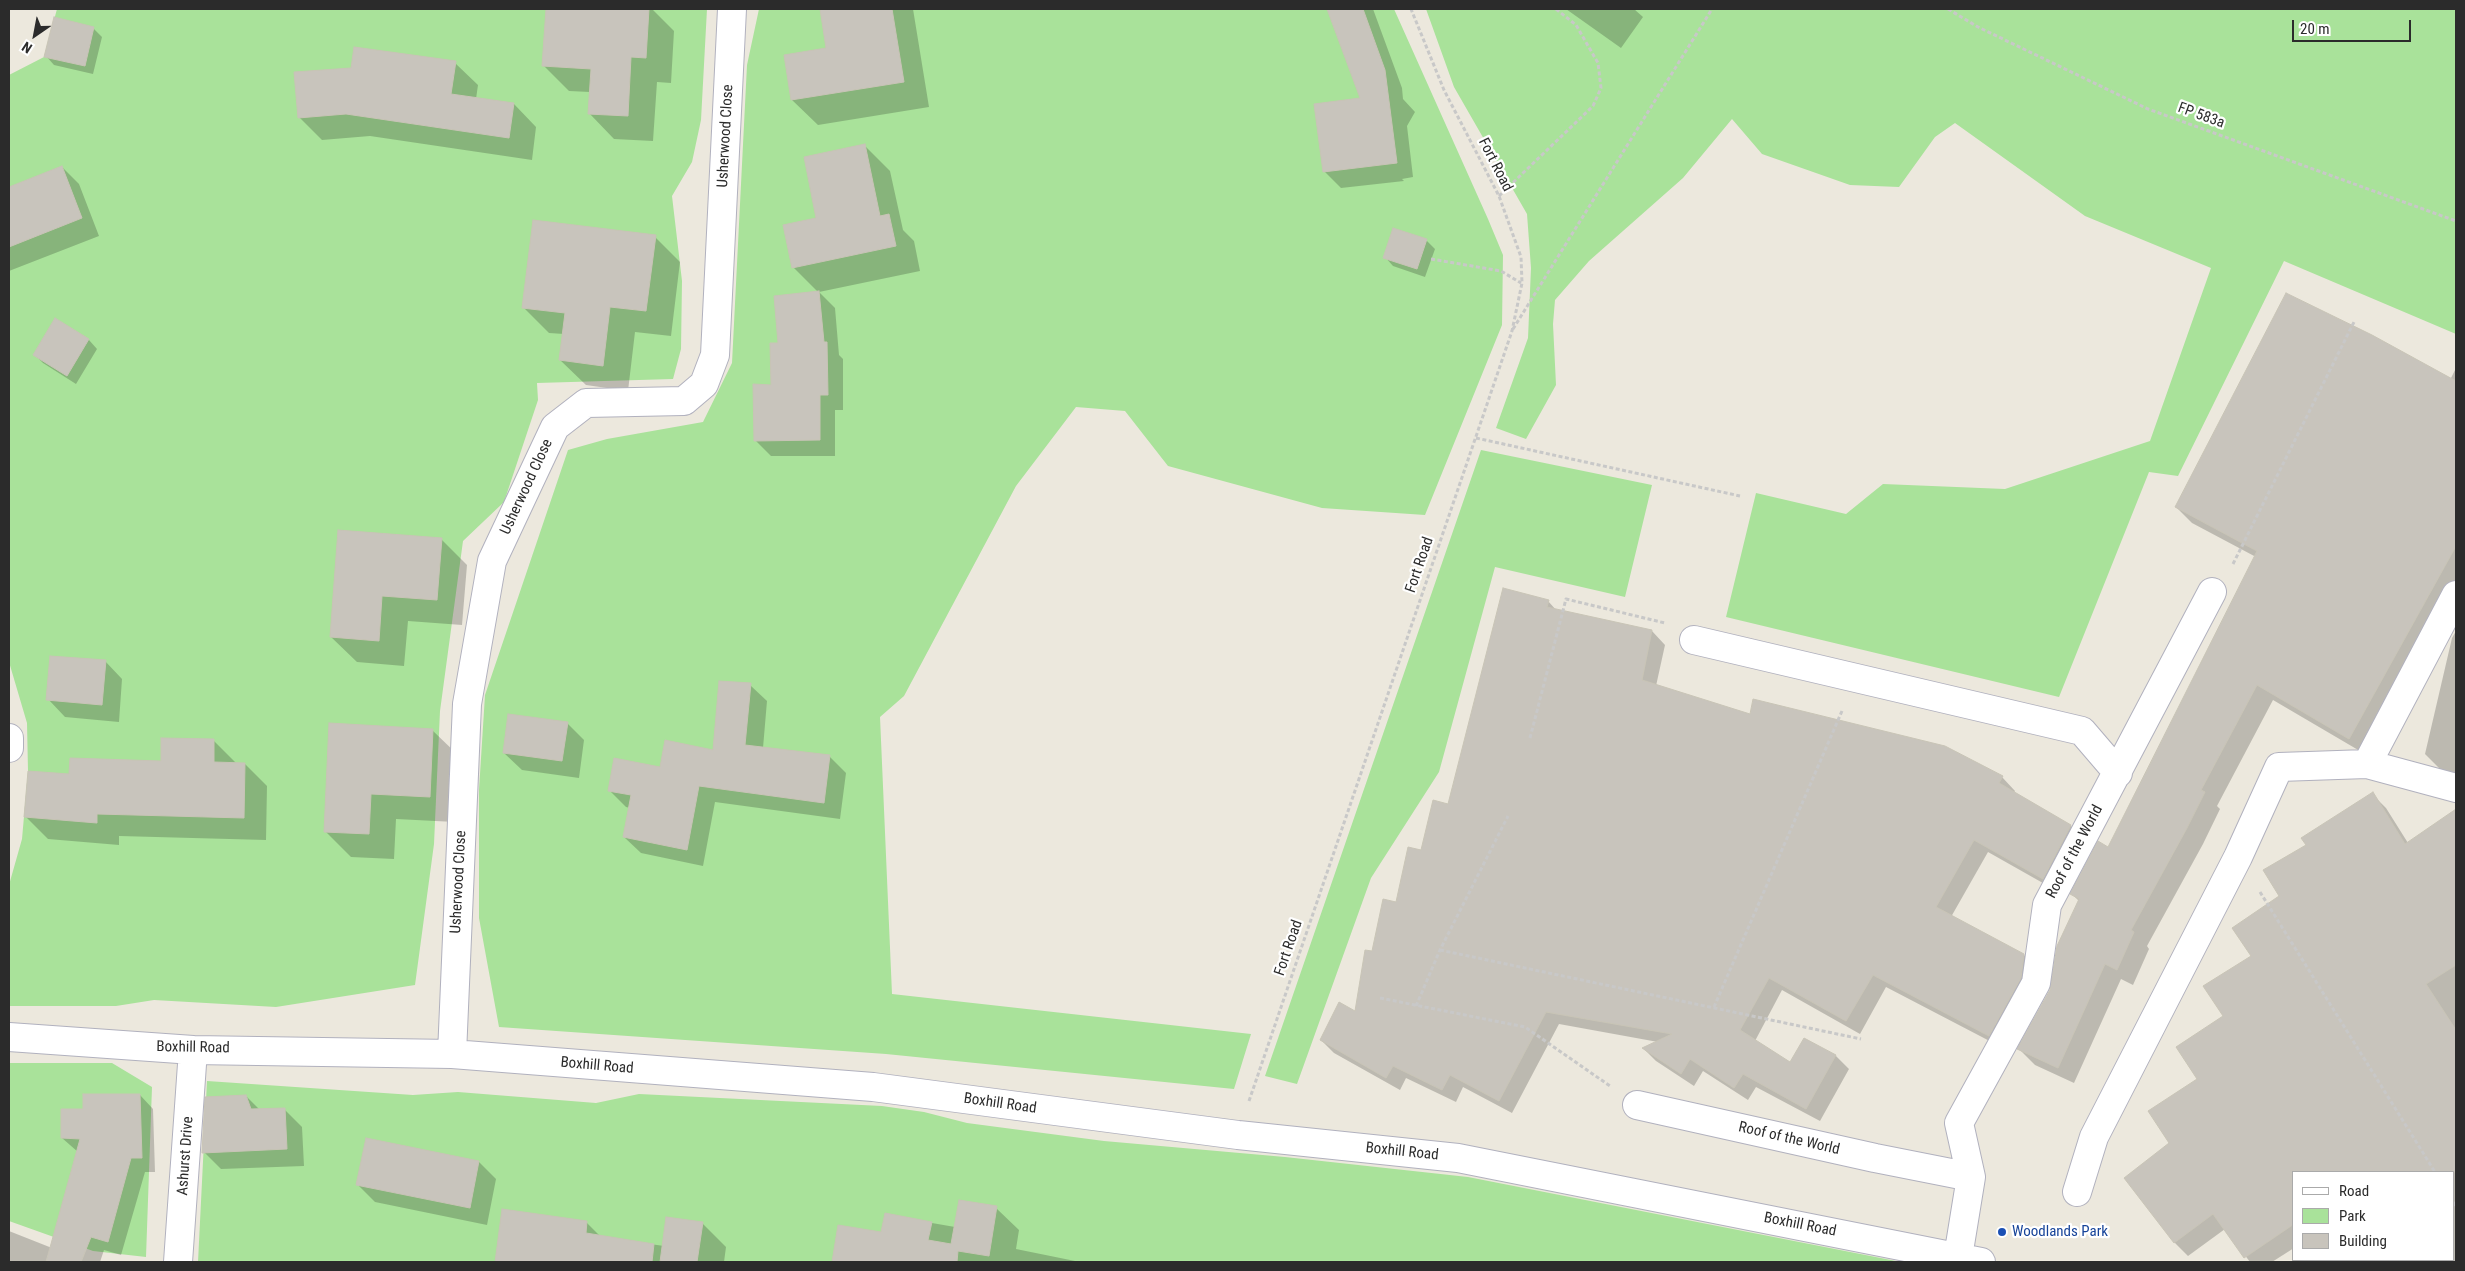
<!DOCTYPE html>
<style>
body{margin:0}
#map{position:relative;width:2465px;height:1271px;overflow:hidden;background:#ece8dd;font-family:"Roboto Condensed",sans-serif}
canvas{display:block}
.frame{position:absolute;inset:0;border:10px solid #2b2b2b;pointer-events:none}
.legend{position:absolute;left:2292px;top:1171px;width:162px;height:90px;box-sizing:border-box;background:#fff;border:1px solid #aaa;margin:0;padding:6px 9px;list-style:none;font-size:15px;color:#2b2b2b}
.legend li{display:flex;align-items:center;gap:10px;height:25px}
.legend b{width:25px;border:1px solid #aaa}
.north{position:absolute;left:10px;top:10px;width:50px;height:50px;-webkit-text-stroke:4px #fff;paint-order:stroke;rotate:213deg;font-size:14px;font-weight:700;line-height:20px;text-align:center;color:#2b2b2b}
.north::after{content:'';display:block;margin:auto;width:18px;height:22px;background:#2b2b2b;clip-path:polygon(50% 0,100% 100%,50% 72%,0 100%)}
.scale{position:absolute;left:2292px;top:20px;width:119px;height:22px;box-sizing:border-box;border:2px solid #2b2b2b;border-top:0;padding-left:6px;font-size:15px;line-height:18px;white-space:nowrap;color:#2b2b2b;-webkit-text-stroke:4px #fff;paint-order:stroke}
</style>
<div id="map">
<canvas width="2465" height="1271"></canvas>
<div class="frame"></div>
<ul class="legend">
<li><b style="height:6px;background:#fff"></b>Road</li>
<li><b style="height:14px;background:#a9e29a"></b>Park</li>
<li><b style="height:14px;background:#c8c4bc"></b>Building</li>
</ul>
<div class="north">N</div>
<div class="scale">20 m</div>
</div>
<script>
const g = document.querySelector('canvas').getContext('2d');
g.lineJoin = 'round';
function fillPath(path, color) {
  g.fillStyle = color;
  g.fill(path, 'evenodd');
}
function toPath(rows) {
  const path = new Path2D();
  for (const r of rows) {
    path.moveTo(r[0], r[1]);
    for (let i = 2; i < r.length; i += 2) path.lineTo(r[i], r[i + 1]);
  }
  return path;
}
function stroke(path, color, width, dash) {
  g.strokeStyle = color;
  g.lineWidth = width;
  g.lineCap = dash ? 'butt' : 'round';
  g.setLineDash(dash || []);
  g.stroke(path);
}
function write(font, color, halo, rows, align = 'center') {
  g.font = font + ' "Roboto Condensed",sans-serif';
  g.lineWidth = 4.5;
  g.setLineDash([]);
  g.textBaseline = 'middle';
  g.strokeStyle = halo;
  g.fillStyle = color;
  for (const [text, x, y, turn = 0] of rows) {
    g.save();
    g.translate(x, y);
    g.rotate((+turn || 0) * Math.PI / 180);
    g.textAlign = isNaN(turn) ? turn : align;
    if (halo) g.strokeText(text, 0, 0);
    g.fillText(text, 0, 0);
    g.restore();
  }
}
fillPath(toPath([
 [57,9,707,9,701,120,692,162,672,196,682,281,681,349,673,379,537,383,538,400,504,502,463,541,440,711,434,844,415,985,276,1007,154,1000,116,1006,9,1006,9,885,22,839,28,771,27,723,9,662,9,75,44,57],
 [759,9,1394,9,1488,219,1503,255,1502,325,1425,515,1322,508,1168,466,1125,411,1076,407,1016,486,904,696,880,717,892,994,1251,1034,1234,1089,886,1054,499,1027,479,918,479,790,485,695,568,450,607,439,703,422,732,363,747,65],
 [1426,9,2456,9,2456,334,2284,261,2178,476,2149,472,2059,697,1726,617,1756,493,1846,514,1883,484,2005,489,2150,441,2211,268,2085,216,1955,123,1935,137,1899,187,1850,185,1762,154,1732,119,1683,178,1589,261,1555,300,1553,324,1556,385,1526,439,1496,428,1528,338,1531,268,1527,214,1454,87],
 [1481,450,1652,485,1625,597,1495,567,1439,772,1371,878,1297,1084,1265,1076],
 [9,1063,112,1063,152,1087,146,1257,93,1251,9,1221],
 [207,1081,413,1095,458,1092,596,1103,639,1094,882,1106,924,1112,967,1123,1104,1141,1285,1157,1468,1177,1901,1262,198,1262]
]), '#a9e29a');
fillPath(toPath([
 [547,9,652,9,674,31,671,83,657,82,653,141,614,139,589,113,590,92,569,91,543,65],
 [821,9,913,9,929,107,818,125,792,100,828,49],
 [1342,9,1373,9,1402,88,1403,99,1415,112,1407,126,1413,177,1402,179,1404,181,1341,188,1324,171,1362,99,1333,23],
 [1566,9,1634,9,1643,17,1621,48],
 [93,28,102,37,93,74,54,65,46,56],
 [455,63,478,85,476,99,514,104,536,127,532,160,370,136,322,140,299,117],
 [864,145,890,171,903,230,914,241,920,271,819,292,835,308,839,355,843,359,843,410,835,410,835,456,771,456,755,440,772,386,779,344,818,292,793,267,818,219],
 [62,167,79,184,99,236,9,271,9,188],
 [655,237,680,262,671,336,635,332,628,391,586,385,560,360,564,334,549,333,523,307],
 [1426,240,1435,249,1425,277,1393,266,1385,257],
 [56,320,89,340,97,349,76,384,43,363,35,355],
 [2456,368,2456,590,2365,754,2273,700,2217,806,2220,809,2203,844,2147,946,2149,949,2133,985,2121,979,2074,1083,2035,1065,2019,1049,2051,991,2079,901,2072,894,2109,849,2256,557,2192,523,2176,507,2450,380],
 [441,539,467,565,462,625,408,621,404,666,357,662,331,637],
 [1548,601,1557,611,1652,631,1665,645,1656,686,1750,716,2002,777,2015,791,2014,793,2071,826,2084,840,2057,891,1988,852,1951,917,2024,955,2037,969,2003,1048,1886,987,1860,1034,1782,990,1755,1041,1791,1064,1805,1039,1836,1056,1849,1069,1820,1121,1756,1087,1748,1100,1703,1071,1694,1086,1656,1061,1644,1049,1658,1042,1559,1024,1512,1113,1463,1087,1456,1102,1406,1078,1400,1090,1334,1053,1321,1040,1356,1013,1373,952,1422,852,1449,806],
 [2456,631,2456,774,2441,770,2425,754,2452,638],
 [105,661,122,679,119,722,65,717,48,699],
 [750,685,767,701,763,748,829,756,846,773,840,819,715,802,703,866,641,853,624,837,630,808,626,807,609,790,661,768,714,752],
 [567,723,584,740,579,778,522,770,504,753],
 [432,730,458,755,455,822,396,819,394,859,351,857,325,831],
 [214,741,237,764,245,764,267,786,266,840,119,836,119,845,48,839,25,816,70,776,162,762],
 [2372,794,2386,808,2408,843,2450,815,2456,822,2456,1262,2383,1262,2382,1260,2454,1260,2454,1172,2294,1172,2294,1248,2272,1262,2250,1262,2225,1229,2188,1256,2175,1243,2171,1144,2252,956,2307,845],
 [140,1095,153,1109,155,1172,145,1172,121,1255,104,1250,100,1262,9,1262,9,1231,52,1248,78,1152,62,1138,85,1110],
 [246,1096,260,1110,285,1110,302,1127,304,1166,221,1169,204,1152],
 [479,1162,496,1179,487,1225,375,1202,358,1185],
 [996,1208,1019,1230,1016,1249,1080,1262,833,1262,839,1226,882,1233,886,1215,955,1227],
 [504,1210,587,1223,601,1237,664,1246,702,1223,726,1247,724,1262,496,1262],
 [2311,1260,2358,1260,2355,1262,2313,1262]
]), '#0003');
const building = toPath([
 [546,9,649,9,646,58,631,57,628,116,588,114,591,69,542,66,546,9],
 [820,9,892,9,904,82,791,100,784,55,826,48,820,9],
 [1327,9,1363,9,1385,70,1397,163,1323,172,1314,104,1360,98,1327,9],
 [54,17,94,27,85,66,44,57,54,17],
 [354,47,456,61,451,94,514,103,509,138,346,114,298,118,294,72,351,68,354,47],
 [865,144,880,216,889,214,896,246,792,268,783,225,816,218,804,157,865,144],
 [62,166,82,218,9,247,9,187,62,166],
 [533,220,656,235,646,311,610,307,603,366,559,360,565,313,522,308,533,220],
 [1393,228,1427,239,1417,269,1383,258,1393,228],
 [819,291,824,342,827,342,828,395,820,395,820,440,754,441,753,384,771,385,770,343,778,343,774,296,819,291],
 [2286,293,2372,335,2456,381,2456,546,2349,739,2257,685,2201,790,2205,792,2187,828,2131,930,2134,932,2117,970,2105,964,2058,1068,2017,1049,2050,990,2057,946,2079,899,2070,894,2098,841,2108,847,2257,551,2175,507,2286,293],
 [55,318,89,339,67,376,33,355,55,318],
 [338,530,442,538,437,600,382,596,379,641,330,637,338,530],
 [1503,588,1549,600,1547,607,1652,630,1642,680,1750,714,1753,699,1945,746,2003,776,1999,783,2071,825,2043,879,1974,840,1936,907,2024,954,2021,978,1989,1036,1873,975,1846,1021,1769,978,1740,1030,1790,1062,1804,1038,1836,1055,1806,1109,1743,1074,1734,1088,1690,1059,1681,1074,1642,1048,1672,1034,1546,1012,1499,1101,1450,1075,1442,1090,1393,1066,1386,1078,1320,1040,1339,1002,1355,1011,1365,950,1372,951,1383,899,1396,902,1408,847,1421,850,1433,800,1448,804,1503,588],
 [50,656,106,660,102,705,46,700,50,656],
 [719,681,751,683,745,745,830,755,824,803,699,786,687,850,623,837,631,795,608,791,614,758,660,767,665,740,713,750,719,681],
 [508,714,568,722,562,761,503,753,508,714],
 [329,723,433,729,430,797,371,794,369,834,324,832,329,723],
 [161,738,214,739,214,762,245,763,244,818,97,814,97,823,24,817,28,771,69,774,70,758,161,761,161,738],
 [2373,792,2405,844,2456,809,2456,965,2426,984,2456,1030,2456,1172,2294,1172,2294,1224,2244,1258,2213,1214,2174,1243,2124,1178,2169,1143,2148,1111,2197,1079,2176,1047,2223,1016,2203,986,2251,956,2232,928,2279,896,2263,870,2306,845,2301,838,2373,792],
 [83,1094,140,1094,142,1158,131,1158,108,1242,91,1237,81,1262,46,1262,80,1139,61,1138,61,1109,83,1109,83,1094],
 [246,1095,251,1109,285,1108,287,1149,202,1153,205,1097,246,1095],
 [366,1138,479,1161,470,1208,356,1185,366,1138],
 [959,1200,997,1206,989,1256,958,1251,957,1262,832,1262,838,1225,881,1232,885,1213,932,1222,928,1240,951,1244,959,1200],
 [502,1209,587,1221,586,1233,654,1244,652,1262,495,1262,502,1209],
 [666,1217,703,1222,697,1262,660,1262,666,1217]
]);
fillPath(building, '#c8c4bc');
stroke(building, '#c8c4b6', 1);
const minor = toPath([
 [1694,640,2082,731,2118,773],
 [9,738,9,748],
 [2367,764,2456,595],
 [9,1037,193,1050,452,1054,873,1087,1238,1135,1458,1158,1981,1262],
 [452,1054,467,704,492,561,555,427,586,403,684,401,704,384,715,355,732,9],
 [1637,1105,1875,1158,1971,1177],
 [2077,1192,2094,1137,2238,857,2279,767,2367,764,2456,788],
 [1958,1257,1971,1177,1959,1123,2036,983,2047,905,2212,592],
 [178,1262,193,1050]
]);
stroke(minor, '#b1b1be', 30);
stroke(toPath([
 [1948,9,1978,27,2148,109,2456,221],
 [1499,196,1593,106,1601,88,1598,63,1576,25,1556,9],
 [1431,259,1501,271,1521,283],
 [1513,329,1712,9],
 [1476,438,1740,496],
 [2233,564,2354,322],
 [1530,738,1566,599,1665,623],
 [2260,892,2435,1172],
 [1440,950,1861,1039],
 [1380,998,1525,1027,1610,1086],
 [1416,1006,1440,950,1508,816],
 [1714,1007,1842,711],
 [1249,1101,1512,331,1522,283,1521,257,1499,196,1444,90,1411,9],
 [2454,1202,2456,1206]
]), '#c8c8c8', 3, [4, 2.5]);
stroke(minor, '#fff', 28);
for (const [x, y, r, color] of [
 [2002,1232,5,"#1a4fb4"]
]) {
  const dot = new Path2D();
  dot.arc(x, y, r, 0, 2 * Math.PI);
  g.fillStyle = color;
  g.fill(dot);
  stroke(dot, '#fff', 2);
}
write('15px', '#2b2b2b', '#fff', [
 ["FP 583a",2201,116,20],
 ["Usherwood Close",726,136,-87],
 ["Fort Road",1495,165,63],
 ["Usherwood Close",527,487,-65],
 ["Fort Road",1420,565,-71],
 ["Roof of the World",2075,852,-62],
 ["Usherwood Close",459,882,-87],
 ["Fort Road",1289,948,-71],
 ["Boxhill Road",193,1048,1],
 ["Boxhill Road",597,1066,5],
 ["Boxhill Road",1000,1104,8],
 ["Roof of the World",1789,1139,13],
 ["Boxhill Road",1402,1152,6],
 ["Ashurst Drive",186,1156,-86],
 ["Boxhill Road",1800,1225,11]
]);
write('15px', '#164399', '#fff', [
 ["Woodlands Park",2012,1232]
], 'left');
</script>
